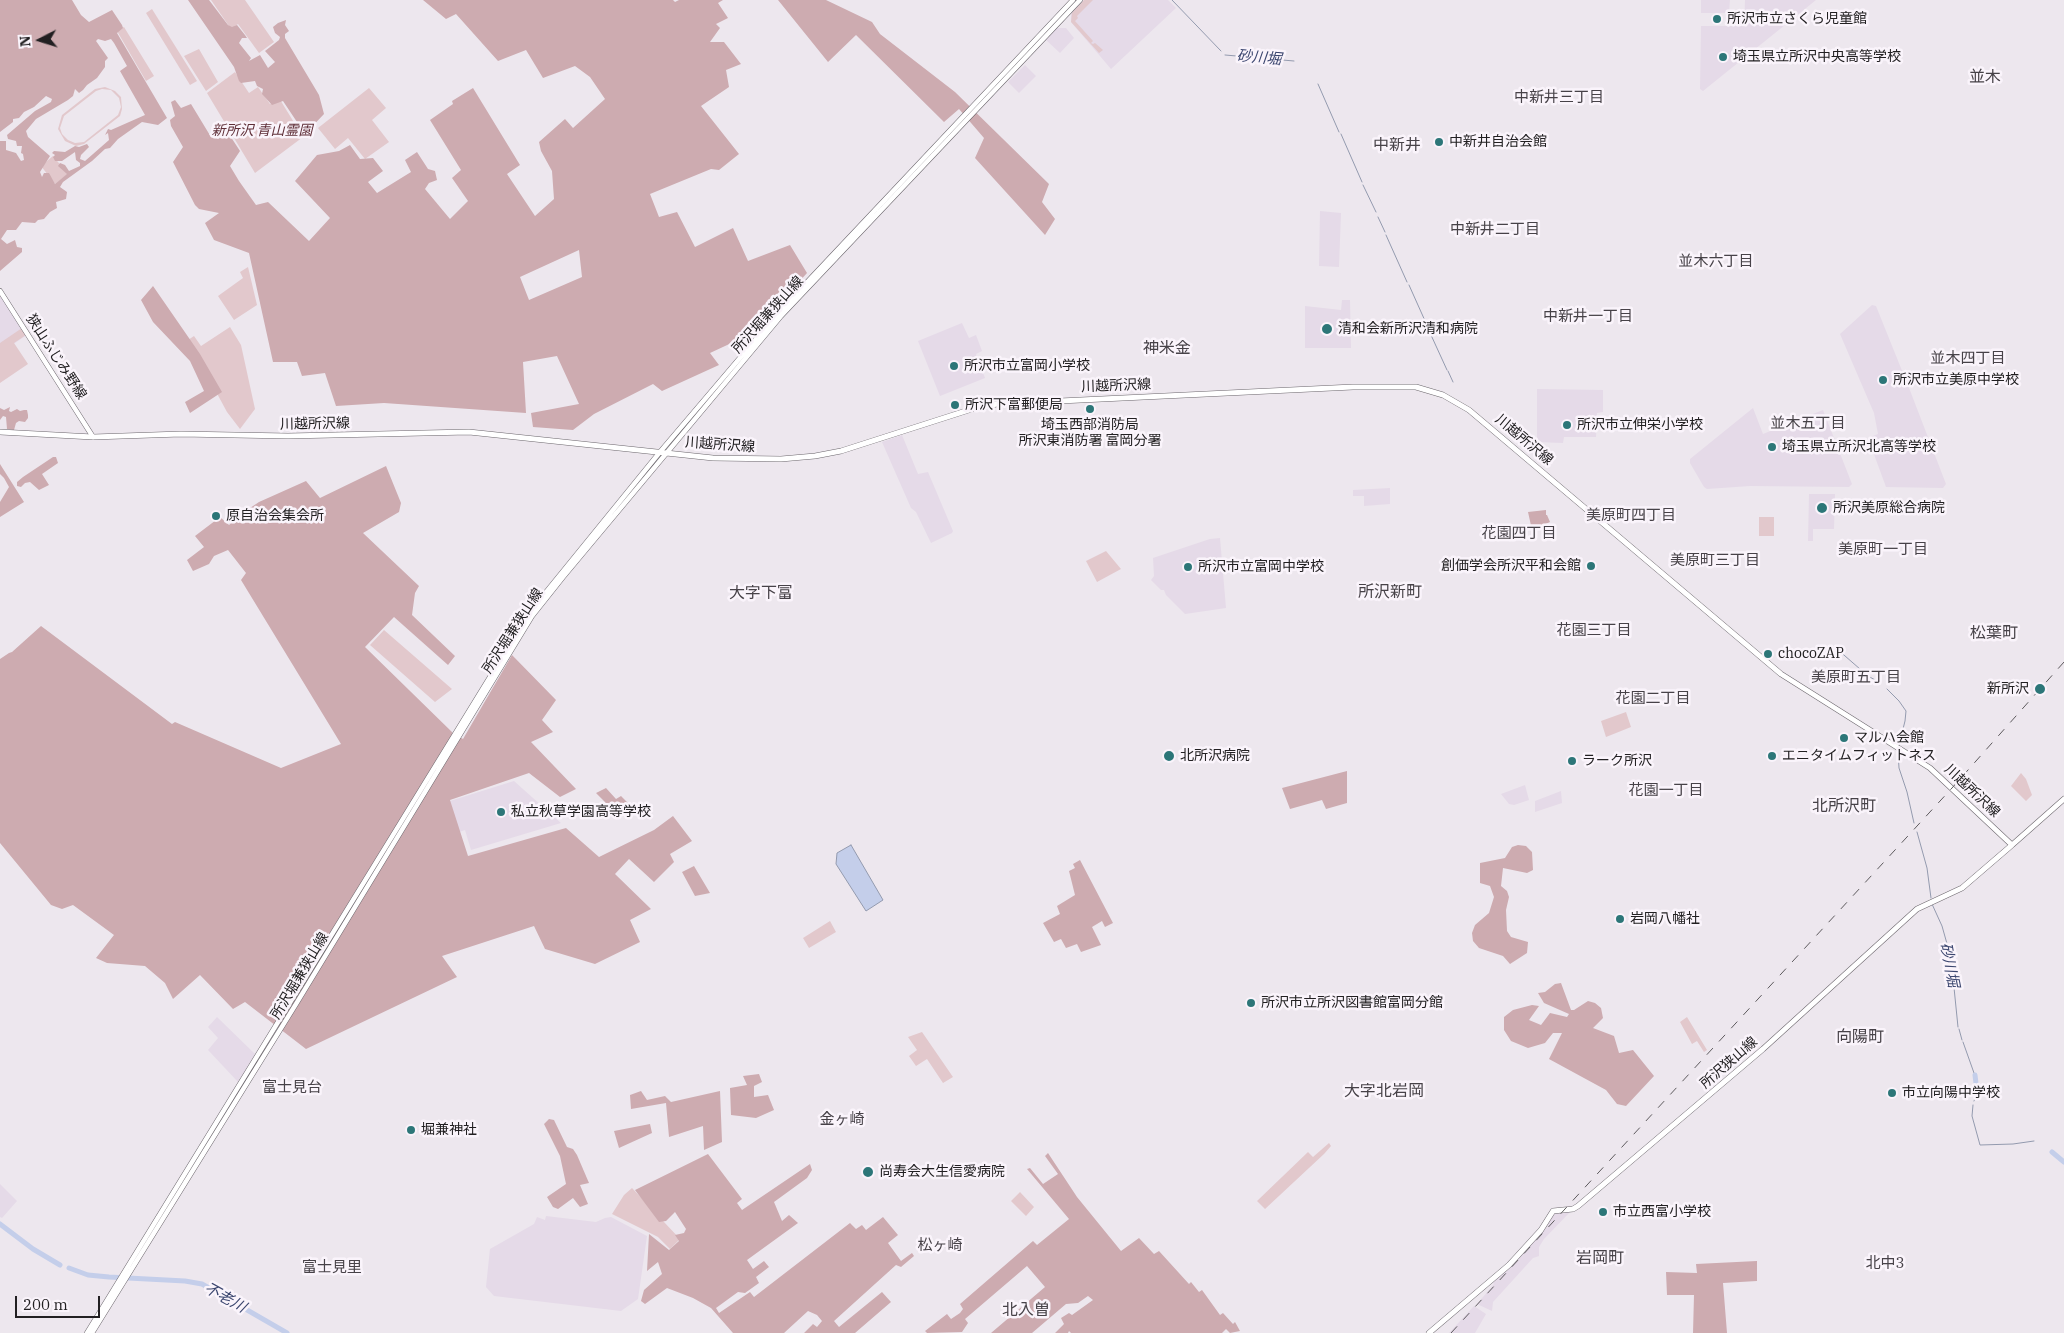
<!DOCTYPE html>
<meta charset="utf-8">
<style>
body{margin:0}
#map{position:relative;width:2064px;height:1333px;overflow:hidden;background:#ede7ee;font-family:"IBM Plex Serif",serif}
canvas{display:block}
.north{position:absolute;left:15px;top:15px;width:50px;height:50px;-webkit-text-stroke:4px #faf4fb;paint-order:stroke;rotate:265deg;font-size:14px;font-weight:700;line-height:20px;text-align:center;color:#222022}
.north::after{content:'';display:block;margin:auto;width:18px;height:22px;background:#222022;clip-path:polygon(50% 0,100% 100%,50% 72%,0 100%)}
.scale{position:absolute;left:15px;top:1296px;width:85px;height:22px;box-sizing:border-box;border:2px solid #222022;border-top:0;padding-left:6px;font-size:15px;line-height:18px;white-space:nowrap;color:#222022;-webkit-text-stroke:4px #faf4fb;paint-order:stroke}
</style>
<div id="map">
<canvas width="2064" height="1333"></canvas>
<div class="north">N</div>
<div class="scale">200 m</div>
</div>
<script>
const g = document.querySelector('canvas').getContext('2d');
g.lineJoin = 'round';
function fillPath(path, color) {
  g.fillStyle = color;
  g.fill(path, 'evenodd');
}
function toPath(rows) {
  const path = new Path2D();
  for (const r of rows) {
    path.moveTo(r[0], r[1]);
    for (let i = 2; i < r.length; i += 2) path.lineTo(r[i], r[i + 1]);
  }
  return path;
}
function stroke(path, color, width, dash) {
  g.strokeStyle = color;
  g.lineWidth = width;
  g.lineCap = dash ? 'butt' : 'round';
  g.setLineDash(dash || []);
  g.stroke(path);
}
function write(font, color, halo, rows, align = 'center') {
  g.font = font + ' "IBM Plex Serif","Noto Sans JP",serif';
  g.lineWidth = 5;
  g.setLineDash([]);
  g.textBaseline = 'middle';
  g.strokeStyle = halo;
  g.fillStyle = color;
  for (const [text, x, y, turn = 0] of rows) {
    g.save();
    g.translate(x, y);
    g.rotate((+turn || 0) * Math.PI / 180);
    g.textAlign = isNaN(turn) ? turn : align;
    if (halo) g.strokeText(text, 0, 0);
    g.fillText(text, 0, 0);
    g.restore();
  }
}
fillPath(toPath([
 [1084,0,1168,0,1176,8,1111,69,1071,22,1071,13],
 [1701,0,1730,0,1729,13,1701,13],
 [1733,0,1816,0,1703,91,1700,89,1701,26,1744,26,1745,0],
 [1056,28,1066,28,1074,38,1060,53,1046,40],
 [1025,65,1036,76,1019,93,1008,82],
 [1320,211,1341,213,1339,267,1319,266],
 [0,294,27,335,0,353],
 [1342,300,1350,300,1351,348,1305,348,1305,306,1341,310],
 [1872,305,1876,306,1911,393,1946,484,1943,488,1886,487,1868,438,1878,434,1874,413,1840,334],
 [962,323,969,338,976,335,982,351,976,354,985,378,940,396,918,341],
 [1537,389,1603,390,1603,412,1597,413,1596,437,1564,437,1563,443,1537,442],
 [1753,408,1763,434,1823,410,1852,484,1849,487,1750,486,1707,489,1704,487,1690,463,1690,459],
 [902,435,918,474,928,472,953,531,952,533,931,543,916,512,911,508,882,442],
 [1390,488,1390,504,1364,506,1364,496,1353,496,1353,490],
 [1809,494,1835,494,1834,529,1813,529,1813,541,1808,541],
 [1220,538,1226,608,1185,614,1166,595,1164,590,1161,590,1151,580,1154,576,1153,558,1210,539],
 [514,781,561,823,471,850,465,830,459,832,450,801],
 [1525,785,1529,800,1514,805,1509,804,1501,794],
 [1561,791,1562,803,1535,812,1535,801],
 [217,1017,255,1054,238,1082,208,1050,218,1038,208,1027],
 [0,1184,17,1201,2,1218,0,1217],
 [1571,1211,1544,1239,1539,1247,1539,1256,1533,1258,1493,1302,1492,1311,1477,1304,1494,1284,1492,1281,1507,1269,1546,1228,1554,1214,1557,1212],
 [546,1216,596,1222,605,1218,611,1217,647,1236,638,1299,621,1311,494,1296,486,1287,490,1249,534,1224,537,1217,545,1220],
 [1474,1306,1486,1314,1475,1333,1449,1333]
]), '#e5dae8');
fillPath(toPath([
 [211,0,245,0,274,42,259,53,238,24,231,29],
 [1084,0,1093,0,1077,16,1078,18,1075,21,1093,41,1091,43,1093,44,1095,43,1103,50,1099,53,1071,22,1072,13],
 [152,9,197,81,190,85,146,13],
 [124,27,154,76,146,81,117,31],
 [199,49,218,82,206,91,184,56],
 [235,72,249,93,258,87,270,104,279,98,303,137,255,173,207,93],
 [105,87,115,91,121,97,122,109,120,116,84,144,76,146,65,141,58,129,62,115,95,89],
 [102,89,111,90,119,98,121,107,118,115,84,142,75,143,68,140,62,134,60,128,64,116,96,91],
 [369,88,386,108,372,120,389,142,365,159,348,138,335,149,318,128],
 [53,156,68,174,55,184,41,166],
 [248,267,257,305,234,320,218,296,243,278,240,272],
 [230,327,241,345,255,409,240,429,227,412,188,340,194,336,201,346],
 [22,328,26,335,14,343,28,364,0,383,0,343],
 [1759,517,1774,517,1774,536,1759,536],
 [1106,551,1121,569,1097,582,1086,561],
 [384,630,452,689,435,702,370,645],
 [1626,712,1631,727,1606,737,1601,721],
 [2021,773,2026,779,2032,795,2026,801,2011,786],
 [830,921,836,932,809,948,803,938],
 [1687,1017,1707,1050,1704,1052,1697,1041,1692,1044,1680,1022],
 [922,1032,953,1077,943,1083,927,1059,916,1066,909,1056,917,1050,908,1037],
 [1329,1143,1331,1146,1324,1154,1265,1209,1257,1201,1308,1152,1313,1157],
 [632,1188,680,1239,670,1249,658,1237,612,1214,624,1195],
 [1020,1192,1034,1207,1026,1216,1011,1201]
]), '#e2c8cc');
fillPath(toPath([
 [0,0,72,0,81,15,89,22,112,10,122,25,123,28,117,33,167,118,158,125,142,122,118,139,110,148,105,149,92,161,63,182,60,187,67,192,66,199,56,202,57,208,50,212,44,219,38,220,35,223,22,222,16,230,7,230,1,239,7,244,15,240,17,247,22,248,22,252,0,271,0,141,6,141,6,150,16,153,21,161,24,160,23,154,21,153,22,146,17,146,16,141,8,139,7,135,35,111,51,102,52,99,46,96,34,107,24,112,19,118,13,119,13,122,0,132],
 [98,39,105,41,111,39,114,43,127,66,120,71,145,115,111,130,108,129,105,135,108,133,109,140,85,161,80,159,81,155,89,147,87,144,79,147,75,146,65,152,54,151,52,153,55,155,53,157,55,161,62,161,75,152,76,160,80,163,80,166,69,171,65,165,60,163,58,166,67,174,55,184,49,173,44,173,42,177,40,172,50,156,28,137,26,131,36,119,68,100,73,96,75,89,79,93,83,90,87,85,97,78,105,67,105,61,108,58,96,41],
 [188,0,209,0,228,25,232,27,237,25,245,35,247,38,242,38,239,43,251,58,249,61,260,55,268,68,275,62,265,51,279,40,280,37,275,33,273,27,278,23,286,20,285,25,289,31,285,34,285,38,319,95,324,114,305,134,283,101,272,105,262,94,263,89,257,86,255,81,241,83,239,81,234,67],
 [423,0,673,0,675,2,679,0,723,0,718,3,728,18,716,24,720,28,710,42,724,42,741,64,726,70,729,87,701,106,739,154,719,170,711,169,650,194,659,217,677,212,695,247,733,228,748,261,790,245,807,273,753,333,710,353,719,365,662,391,653,384,594,414,573,430,533,427,531,413,579,404,557,356,523,362,526,413,384,403,336,406,325,373,302,376,297,362,273,362,249,253,214,240,205,223,219,213,199,209,195,205,173,162,183,147,171,126,170,120,175,116,171,102,175,100,181,108,191,104,211,137,225,128,240,151,230,166,239,181,256,205,268,202,309,241,330,218,295,181,317,155,339,151,350,145,360,159,373,158,383,171,368,182,377,193,411,172,405,160,417,152,428,169,435,171,437,180,429,183,425,189,450,219,468,201,452,178,461,170,430,120,453,104,452,101,473,88,520,165,507,174,535,216,554,199,552,171,541,151,539,142,565,119,573,128,605,99,590,77,575,66,543,78,526,50,498,61,456,14,446,19],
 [579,250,582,277,529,300,520,277],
 [778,0,826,0,872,22,880,34,955,92,1049,184,1042,202,1055,219,1045,235,975,158,984,138,959,109,944,122,856,35,828,62],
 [153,286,200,354,222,392,190,413,185,402,204,391,190,361,153,322,141,300],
 [10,407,9,411,11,412,17,409,20,411,24,410,27,410,28,415,28,418,25,422,19,421,16,423,14,430,7,429,6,417,3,416,0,420,0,408,4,410],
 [53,457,56,457,58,463,42,474,49,485,39,490,30,482,25,483,21,487,17,486,17,482,23,477],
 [0,464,24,502,0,517,0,502,9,487,4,478,0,474],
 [386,466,401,503,399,512,363,533,419,586,415,593,412,615,455,656,448,665,394,617,365,647,453,733,463,739,512,655,556,700,542,720,553,732,531,742,576,789,560,797,529,773,450,800,468,856,566,828,599,857,654,830,673,816,692,841,670,854,674,862,654,882,629,859,615,874,651,909,630,920,640,942,595,964,545,949,534,926,442,956,457,977,306,1049,245,1002,233,1009,200,975,173,999,165,983,145,966,107,963,96,958,114,935,73,905,62,909,51,905,0,843,0,659,9,653,12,652,41,626,172,724,175,722,281,768,341,744,241,580,246,573,228,550,214,556,209,564,193,571,187,560,204,547,195,536,220,517,229,525,244,512,259,502,306,481,320,498],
 [1546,510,1546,515,1547,515,1550,522,1532,530,1528,512],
 [1347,771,1347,803,1326,809,1322,800,1290,809,1282,788],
 [606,788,616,799,621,796,630,805,621,814,611,808,596,793],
 [1518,845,1526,846,1532,852,1533,870,1527,873,1503,868,1501,886,1507,891,1509,897,1506,910,1507,931,1511,937,1528,942,1527,953,1510,964,1503,956,1479,948,1473,941,1472,933,1475,925,1489,913,1494,897,1490,886,1480,883,1480,863,1505,858,1512,847],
 [1080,860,1113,923,1105,927,1102,921,1092,927,1101,945,1081,952,1077,944,1066,948,1061,939,1054,942,1043,923,1060,914,1057,906,1075,895,1069,871,1075,868,1073,864],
 [694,866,710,893,695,896,682,872],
 [1561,983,1571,1010,1574,1010,1588,1001,1595,1003,1601,1008,1603,1018,1593,1028,1614,1036,1619,1053,1633,1050,1654,1076,1626,1106,1617,1104,1606,1090,1549,1059,1562,1033,1553,1033,1545,1043,1528,1048,1511,1041,1504,1030,1504,1017,1513,1010,1532,1005,1539,1006,1529,1020,1541,1025,1550,1013,1567,1017,1569,1014,1544,1003,1538,993,1545,992,1555,984],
 [759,1074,762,1082,754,1086,754,1097,768,1095,774,1110,756,1118,731,1115,730,1088,747,1085,743,1076],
 [641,1091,647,1100,665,1096,671,1102,720,1091,722,1142,704,1150,703,1126,669,1137,666,1103,631,1109,630,1095],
 [549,1119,554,1120,567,1147,573,1149,577,1155,589,1183,580,1185,588,1204,580,1207,573,1198,558,1209,553,1207,547,1197,566,1184,560,1156,544,1124],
 [650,1124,652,1133,619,1148,614,1131],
 [1048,1153,1077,1197,1121,1251,1139,1238,1154,1254,1159,1251,1189,1284,1191,1282,1199,1292,1202,1290,1220,1315,1223,1313,1233,1324,1235,1322,1240,1331,1230,1333,1226,1329,1222,1333,1071,1333,1069,1331,1068,1333,1055,1333,1064,1324,1061,1318,1069,1313,1072,1315,1093,1300,1088,1296,1078,1303,1066,1304,1032,1333,991,1333,1045,1287,1027,1266,965,1319,968,1323,962,1332,927,1333,925,1331,947,1314,951,1319,960,1313,963,1309,960,1304,1033,1241,1037,1245,1069,1219,1027,1169,1030,1168,1043,1184,1058,1174,1045,1156],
 [708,1154,742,1199,737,1203,742,1210,810,1164,812,1170,807,1178,774,1202,782,1221,789,1215,798,1223,747,1260,753,1269,764,1261,769,1267,756,1277,759,1283,745,1293,738,1292,716,1308,719,1313,750,1292,754,1297,850,1223,856,1229,862,1225,866,1230,883,1217,898,1235,888,1243,901,1261,912,1253,914,1256,901,1267,896,1265,834,1321,839,1327,882,1292,891,1302,855,1333,804,1333,813,1324,817,1327,822,1321,817,1315,808,1311,784,1333,733,1333,711,1308,693,1298,667,1288,645,1304,641,1301,644,1290,662,1274,658,1262,647,1271,649,1234,669,1250,679,1241,675,1235,684,1233,686,1229,675,1212,666,1221,659,1222,635,1190],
 [1757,1261,1757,1281,1723,1283,1727,1333,1693,1333,1694,1295,1667,1295,1666,1272,1697,1273,1696,1264]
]), '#cdabb0');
const water = toPath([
 [851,845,883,900,866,911,836,864,837,853,851,845]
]);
fillPath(water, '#c4ceea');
stroke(water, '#939aae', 1);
stroke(toPath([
 [1172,0,1221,51],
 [1225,55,1294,61],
 [1318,84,1339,132],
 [1341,134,1362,182],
 [1363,185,1376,212],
 [1378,217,1385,232],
 [1386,235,1407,282],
 [1409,285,1430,332],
 [1431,335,1447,370],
 [1448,371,1453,382],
 [1837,649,1868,676,1877,681],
 [1887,689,1899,701,1906,711,1905,721,1899,745],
 [1898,751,1899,768,1907,792,1914,823],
 [1917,832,1927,868,1931,898],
 [1932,904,1942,926,1951,958,1958,1027],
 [1959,1029,1962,1040],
 [1963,1042,1974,1073],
 [1974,1101,1977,1094],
 [1973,1105,1972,1116,1980,1145,2013,1144,2034,1141]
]), '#939aae', 1);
stroke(toPath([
 [1975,1075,1977,1092],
 [2052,1152,2064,1162],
 [0,1224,33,1249,60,1265],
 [69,1268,88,1275,109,1277,185,1281,202,1284,287,1333]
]), '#c4ceea', 5);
const secondary = toPath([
 [0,291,93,437],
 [87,1333,530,612,660,452,779,312,1073,0],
 [92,1333,296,1004,532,616,563,577,781,316,1080,0]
]);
const primary = toPath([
 [0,432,93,437,181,434,288,436,469,432,713,458,781,459,815,456,841,451,972,409,997,404,1353,387,1416,387,1443,395,1469,410,1781,674,1930,768,2012,845,2064,799],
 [1429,1333,1509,1265,1541,1230,1553,1211,1573,1209,1578,1206,1763,1049,1917,909,1962,888,2012,845]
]);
stroke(secondary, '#6b666c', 5.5);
stroke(primary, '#6b666c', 6);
stroke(secondary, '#fff', 4.5);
stroke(primary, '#fff', 5);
stroke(toPath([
 [1451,1333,1952,788,2064,662]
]), '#5d5a5d', 1, [9, 9]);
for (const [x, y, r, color] of [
 [1717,19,5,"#2c7678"],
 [1723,57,5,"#2c7678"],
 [1439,142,5,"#2c7678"],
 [1327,329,6,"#2c7678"],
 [954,366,5,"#2c7678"],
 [1883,380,5,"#2c7678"],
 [955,405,5,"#2c7678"],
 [1090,409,5,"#2c7678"],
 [1567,425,5,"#2c7678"],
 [1772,447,5,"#2c7678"],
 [1822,508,6,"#2c7678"],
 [216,516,5,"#2c7678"],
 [1591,566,5,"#2c7678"],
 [1188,567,5,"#2c7678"],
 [1768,654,5,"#2c7678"],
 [2040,689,6,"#2c7678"],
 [1844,738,5,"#2c7678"],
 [1169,756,6,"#2c7678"],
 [1772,756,5,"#2c7678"],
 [1572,761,5,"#2c7678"],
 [501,812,5,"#2c7678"],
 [1620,919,5,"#2c7678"],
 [1251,1003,5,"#2c7678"],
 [1892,1093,5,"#2c7678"],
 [411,1130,5,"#2c7678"],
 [868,1172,6,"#2c7678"],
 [1603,1212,5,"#2c7678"]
]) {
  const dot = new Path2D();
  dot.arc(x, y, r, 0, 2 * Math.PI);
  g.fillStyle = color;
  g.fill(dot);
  stroke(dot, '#faf4fb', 2);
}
write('14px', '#222022', '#faf4fb', [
 ["所沢市立さくら児童館",1727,19],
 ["埼玉県立所沢中央高等学校",1733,57],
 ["中新井自治会館",1449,142],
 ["清和会新所沢清和病院",1338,329],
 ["所沢市立富岡小学校",964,366],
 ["所沢市立美原中学校",1893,380],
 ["所沢下富郵便局",965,405],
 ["埼玉西部消防局",1090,425,"center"],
 ["所沢東消防署 富岡分署",1090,441,"center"],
 ["所沢市立伸栄小学校",1577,425],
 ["埼玉県立所沢北高等学校",1782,447],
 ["所沢美原総合病院",1833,508],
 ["原自治会集会所",226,516],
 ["創価学会所沢平和会館",1581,566,"right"],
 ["所沢市立富岡中学校",1198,567],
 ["chocoZAP",1778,654],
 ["新所沢",2029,689,"right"],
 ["マルハ会館",1854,738],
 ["北所沢病院",1180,756],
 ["エニタイムフィットネス",1782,756],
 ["ラーク所沢",1582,761],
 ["私立秋草学園高等学校",511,812],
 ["岩岡八幡社",1630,919],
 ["所沢市立所沢図書館富岡分館",1261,1003],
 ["市立向陽中学校",1902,1093],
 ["堀兼神社",421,1130],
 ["尚寿会大生信愛病院",879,1172],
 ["市立西富小学校",1613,1212]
], 'left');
write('italic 14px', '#5f2f38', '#faf4fb', [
 ["新所沢 青山霊園",262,131]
]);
write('14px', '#222022', '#faf4fb', [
 ["所沢堀兼狭山線",768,315,-48],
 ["狭山ふじみ野線",56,357,57],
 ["川越所沢線",1116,386,-2],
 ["川越所沢線",315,424,-1],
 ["川越所沢線",1524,440,40],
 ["川越所沢線",720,445,4],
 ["所沢堀兼狭山線",513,631,-57],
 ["川越所沢線",1972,791,43],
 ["所沢堀兼狭山線",300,976,-59],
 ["所沢狭山線",1729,1063,-41]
]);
write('italic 15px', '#3b466f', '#faf4fb', [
 ["砂川堀",1259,58,5],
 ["砂川堀",1949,965,79],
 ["不老川",225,1298,29]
]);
write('15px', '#474248', '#faf4fb', [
 ["中新井三丁目",1559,98],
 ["中新井二丁目",1495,230],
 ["並木六丁目",1716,262],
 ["中新井一丁目",1588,317],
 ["並木四丁目",1968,359],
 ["並木五丁目",1808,424],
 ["美原町四丁目",1631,516],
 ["花園四丁目",1519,534],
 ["美原町一丁目",1883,550],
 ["美原町三丁目",1715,561],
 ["花園三丁目",1594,631],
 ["美原町五丁目",1856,678],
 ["花園二丁目",1653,699],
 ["花園一丁目",1666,791],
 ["富士見台",292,1088],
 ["金ヶ崎",842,1120],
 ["松ヶ崎",940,1246],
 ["北中3",1885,1264],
 ["富士見里",332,1268]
]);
write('16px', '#474248', '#faf4fb', [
 ["並木",1985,77],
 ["中新井",1397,145],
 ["神米金",1167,348],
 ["所沢新町",1390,592],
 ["大字下富",761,593],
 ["松葉町",1994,633],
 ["北所沢町",1844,806],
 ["向陽町",1860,1037],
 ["大字北岩岡",1384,1091],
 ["岩岡町",1600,1258],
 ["北入曽",1026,1310]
]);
</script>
